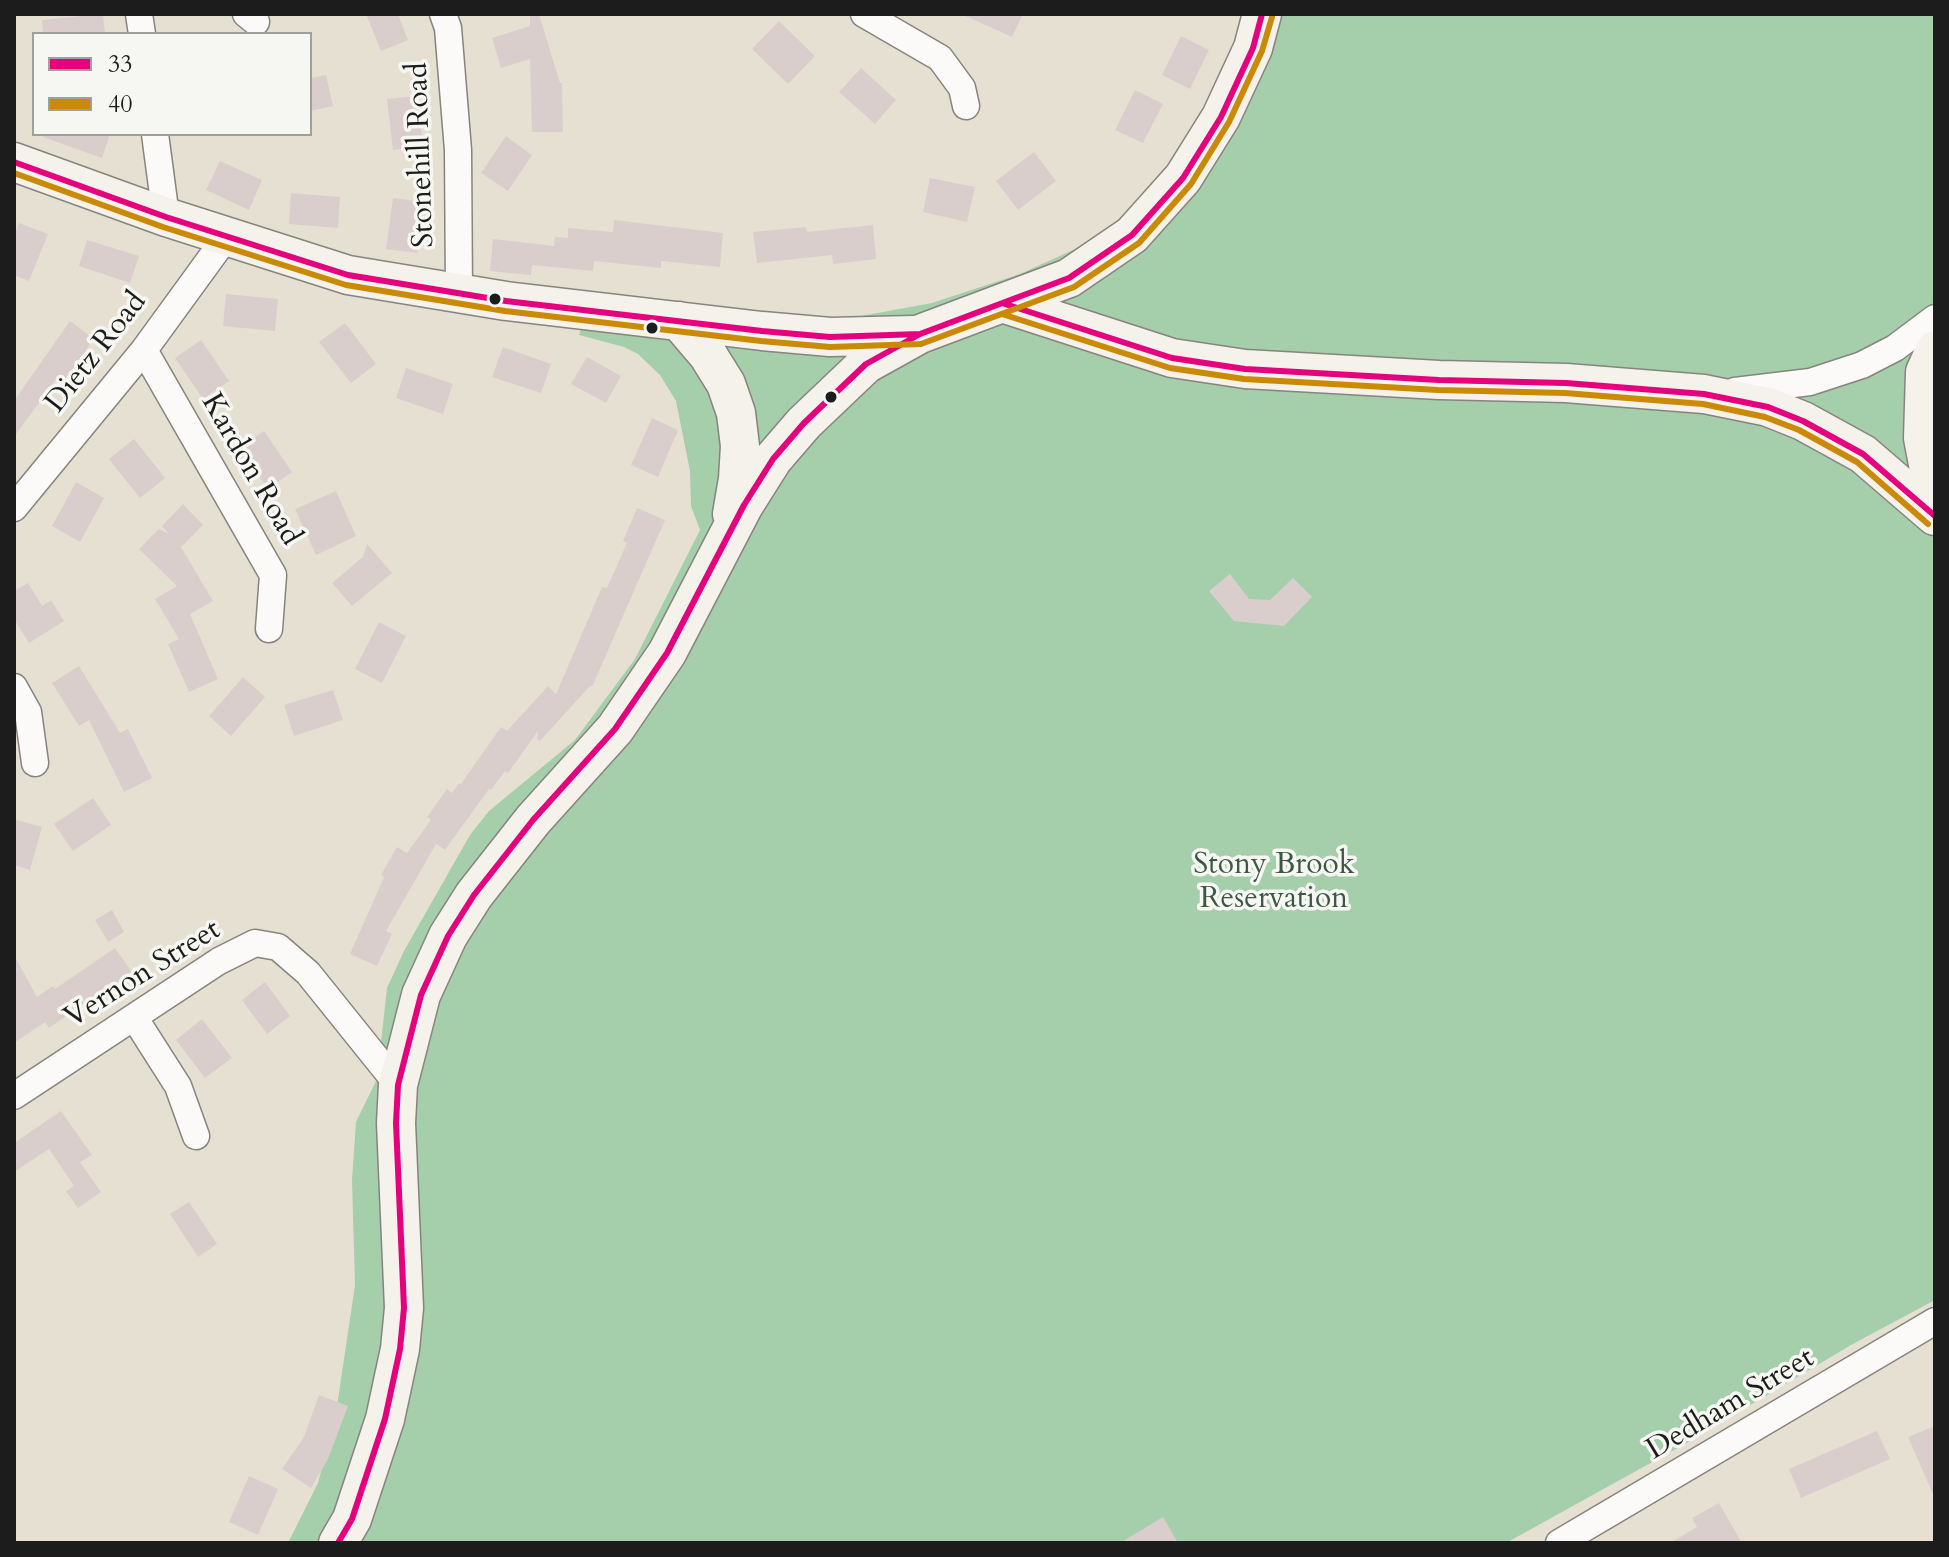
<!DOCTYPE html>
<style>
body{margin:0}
#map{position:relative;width:1949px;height:1557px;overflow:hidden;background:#e6e0d2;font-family:Cardo,serif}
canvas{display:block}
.frame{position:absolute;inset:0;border:16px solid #1c1c1c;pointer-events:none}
.legend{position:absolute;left:32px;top:32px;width:280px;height:104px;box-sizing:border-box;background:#f6f6f2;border:2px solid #9f9f9c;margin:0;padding:10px 14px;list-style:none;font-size:24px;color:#1c1c1c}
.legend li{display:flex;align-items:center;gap:16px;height:40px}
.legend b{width:40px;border:2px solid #9f9f9c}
</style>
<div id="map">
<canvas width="1949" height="1557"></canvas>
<div class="frame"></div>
<ul class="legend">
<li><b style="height:10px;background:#e5007d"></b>33</li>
<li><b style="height:10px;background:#cb8a06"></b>40</li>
</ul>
</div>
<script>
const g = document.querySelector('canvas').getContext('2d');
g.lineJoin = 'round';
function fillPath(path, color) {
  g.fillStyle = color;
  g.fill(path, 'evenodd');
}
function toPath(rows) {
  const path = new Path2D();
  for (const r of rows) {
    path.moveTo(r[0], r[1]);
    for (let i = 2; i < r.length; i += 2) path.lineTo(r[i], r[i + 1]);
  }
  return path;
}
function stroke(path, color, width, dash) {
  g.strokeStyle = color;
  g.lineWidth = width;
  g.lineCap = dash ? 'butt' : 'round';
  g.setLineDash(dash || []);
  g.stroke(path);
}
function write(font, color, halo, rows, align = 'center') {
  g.font = font + ' Cardo,serif';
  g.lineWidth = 7;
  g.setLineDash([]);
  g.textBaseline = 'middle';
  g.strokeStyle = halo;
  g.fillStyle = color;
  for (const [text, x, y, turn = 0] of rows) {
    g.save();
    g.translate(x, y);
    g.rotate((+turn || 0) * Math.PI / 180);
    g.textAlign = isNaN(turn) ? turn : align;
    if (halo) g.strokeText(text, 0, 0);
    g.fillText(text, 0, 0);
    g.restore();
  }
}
fillPath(toPath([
 [1267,14,1935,14,1935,1300,1851,1345,1692,1440,1506,1543,288,1543,318,1483,336,1413,355,1285,352,1180,356,1122,377,1079,387,988,404,951,470,835,489,811,575,740,635,659,700,530,691,506,690,471,676,401,660,375,638,354,624,347,579,335,591,300,845,319,932,303,1020,274,1095,240,1152,199]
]), '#a5ceaa');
fillPath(toPath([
 [103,14,105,34,43,34,42,20],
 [366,14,398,14,408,40,381,51],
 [530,14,539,14,560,83,562,83,563,132,532,132,530,59,501,68,492,38,530,26],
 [961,14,1023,14,1012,37],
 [779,21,815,56,788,84,752,49],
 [1181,36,1209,50,1190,89,1162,75],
 [861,68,896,100,875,124,839,92],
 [326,75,333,106,310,111,310,78],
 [1135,90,1163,104,1143,143,1115,130],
 [417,96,423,146,393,150,387,99],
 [44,134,110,134,102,158,43,137],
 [506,136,532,155,508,191,481,173],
 [1034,152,1056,181,1018,210,996,181],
 [220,161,262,180,249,210,206,190],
 [930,178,975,187,967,222,923,212],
 [291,193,340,197,338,228,289,224],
 [393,198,424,202,417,253,386,249],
 [614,220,723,233,720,267,661,261,661,268,594,261,593,271,532,265,531,275,490,271,493,239,554,246,555,237,568,238,568,228,613,232],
 [19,223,48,234,29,281,14,275,14,237],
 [873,225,876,259,833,264,832,255,757,263,753,232,806,227,807,232],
 [87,240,139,256,130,283,79,266],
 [226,294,278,299,275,331,223,326],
 [70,321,94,339,63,382,57,378,14,437,14,401],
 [345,323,376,364,351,383,319,342],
 [201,340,229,381,203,399,175,358],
 [503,347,551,364,541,393,492,377],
 [587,357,621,376,606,403,571,384],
 [406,368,453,384,443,414,396,398],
 [652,418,678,430,658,477,631,465],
 [264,431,292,472,268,489,239,448],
 [134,439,165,478,140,498,109,459],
 [76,482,104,498,80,542,52,526],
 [336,491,356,536,316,555,295,509],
 [183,504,203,525,181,547,213,601,190,614,218,679,189,692,168,644,179,639,155,599,177,586,139,549,159,529,169,534,162,526],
 [637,508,665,520,592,687,590,686,540,741,537,739,538,731,508,773,505,771,491,790,489,789,445,850,436,844,386,931,392,934,377,966,350,954,384,877,381,875,397,847,407,853,431,820,427,817,447,789,452,793,459,783,461,784,501,727,507,731,548,686,556,694,602,587,607,588,627,543,623,541],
 [367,544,392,573,352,606,332,583,363,557],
 [1230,574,1249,599,1270,600,1293,578,1312,597,1284,626,1234,621,1209,591],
 [28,583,42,606,51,600,64,621,29,643,14,619,14,591],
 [379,622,406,636,382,683,355,669],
 [79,666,120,733,128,729,152,778,124,792,89,720,79,726,52,683],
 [243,677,265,697,231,736,209,716],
 [333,690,343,720,294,736,284,705],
 [93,798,111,825,73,851,54,824],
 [14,819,42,827,30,870,14,865],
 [112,910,124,932,108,942,95,920],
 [115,948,136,978,104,1000,99,993,49,1028,45,1022,14,1043,14,955,37,997,53,986,55,989],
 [265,982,290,1016,267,1034,242,1000],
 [202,1019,232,1058,205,1078,176,1040],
 [61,1111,92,1155,80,1162,101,1192,78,1208,66,1191,74,1186,49,1149,14,1172,14,1143],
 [189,1202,217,1244,198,1257,170,1214],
 [319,1395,348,1406,328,1459,311,1488,282,1469,304,1437],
 [1935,1426,1935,1499,1908,1437],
 [1877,1431,1890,1459,1801,1498,1789,1469],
 [249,1476,278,1489,258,1535,229,1522],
 [1719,1503,1742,1543,1670,1543,1697,1527,1692,1518],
 [1163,1517,1178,1543,1120,1543]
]), '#dacecc');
const street = toPath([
 [139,14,142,34],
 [246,14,256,22],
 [443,14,448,28,458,150,459,294],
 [864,14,940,58,962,88,966,106],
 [155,134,166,217],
 [144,350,273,575,269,629],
 [1735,391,1810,382,1862,365,1895,348,1935,318],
 [14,508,144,350,227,236],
 [14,687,28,712,35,763],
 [134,1017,178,1086,196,1136],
 [14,1096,219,961,255,943,278,947,308,973,398,1085],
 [1559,1543,1935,1321]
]);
const secondary = toPath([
 [14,162,166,217,348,275,506,301,762,331,830,337,913,335],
 [1005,304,1172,358,1245,369,1439,380,1566,383,1704,394,1768,407,1803,421,1863,454,1935,516],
 [679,321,708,355,726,384,736,413,740,446,738,479,732,514],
 [1935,350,1925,372,1923,438,1935,501],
 [338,1543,352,1519,385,1419,400,1349,404,1308,396,1123,398,1085,421,995,448,936,474,895,533,820,615,729,667,653,744,505,773,459,804,423,866,364,920,334,1069,278,1132,235,1183,178,1221,117,1253,48,1262,14]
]);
stroke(street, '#87847d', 29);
stroke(secondary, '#87847d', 41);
stroke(street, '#fbfaf8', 26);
stroke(secondary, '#f5f1eb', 38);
stroke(toPath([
 [14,162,166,217,348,275,506,301,762,331,830,337,920,334],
 [1005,304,1172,358,1245,369,1439,380,1566,383,1704,394,1768,407,1803,421,1863,454,1935,516],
 [338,1543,352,1519,385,1419,400,1349,404,1308,396,1123,398,1085,421,995,448,936,474,895,533,820,615,729,667,653,744,505,773,459,804,423,866,364,920,334,1069,278,1132,235,1183,178,1221,117,1253,48,1262,14]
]), '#e5007d', 6);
stroke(toPath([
 [14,173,163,227,346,285,505,311,761,341,830,347,921,344,1074,287,1139,243,1191,184,1229,122,1262,51,1272,17],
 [1002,314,1170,368,1244,379,1438,390,1565,393,1703,404,1765,417,1799,430,1857,462,1928,524]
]), '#cb8a06', 6);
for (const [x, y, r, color] of [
 [495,299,7,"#1c1c1c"],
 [652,328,7,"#1c1c1c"],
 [831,397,7,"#1c1c1c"]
]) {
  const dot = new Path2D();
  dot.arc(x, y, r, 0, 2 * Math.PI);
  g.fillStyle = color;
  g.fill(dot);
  stroke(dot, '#f6f6f2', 3);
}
write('30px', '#1c1c1c', '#f6f6f2', [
 ["Stonehill Road",422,155,-92],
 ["Dietz Road",97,353,-52],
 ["Kardon Road",250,470,60],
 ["Vernon Street",143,975,-32],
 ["Dedham Street",1731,1405,-31]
]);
write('30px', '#3d5745', '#f6f6f2', [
 ["Stony Brook",1274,866],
 ["Reservation",1274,900]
]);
</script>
